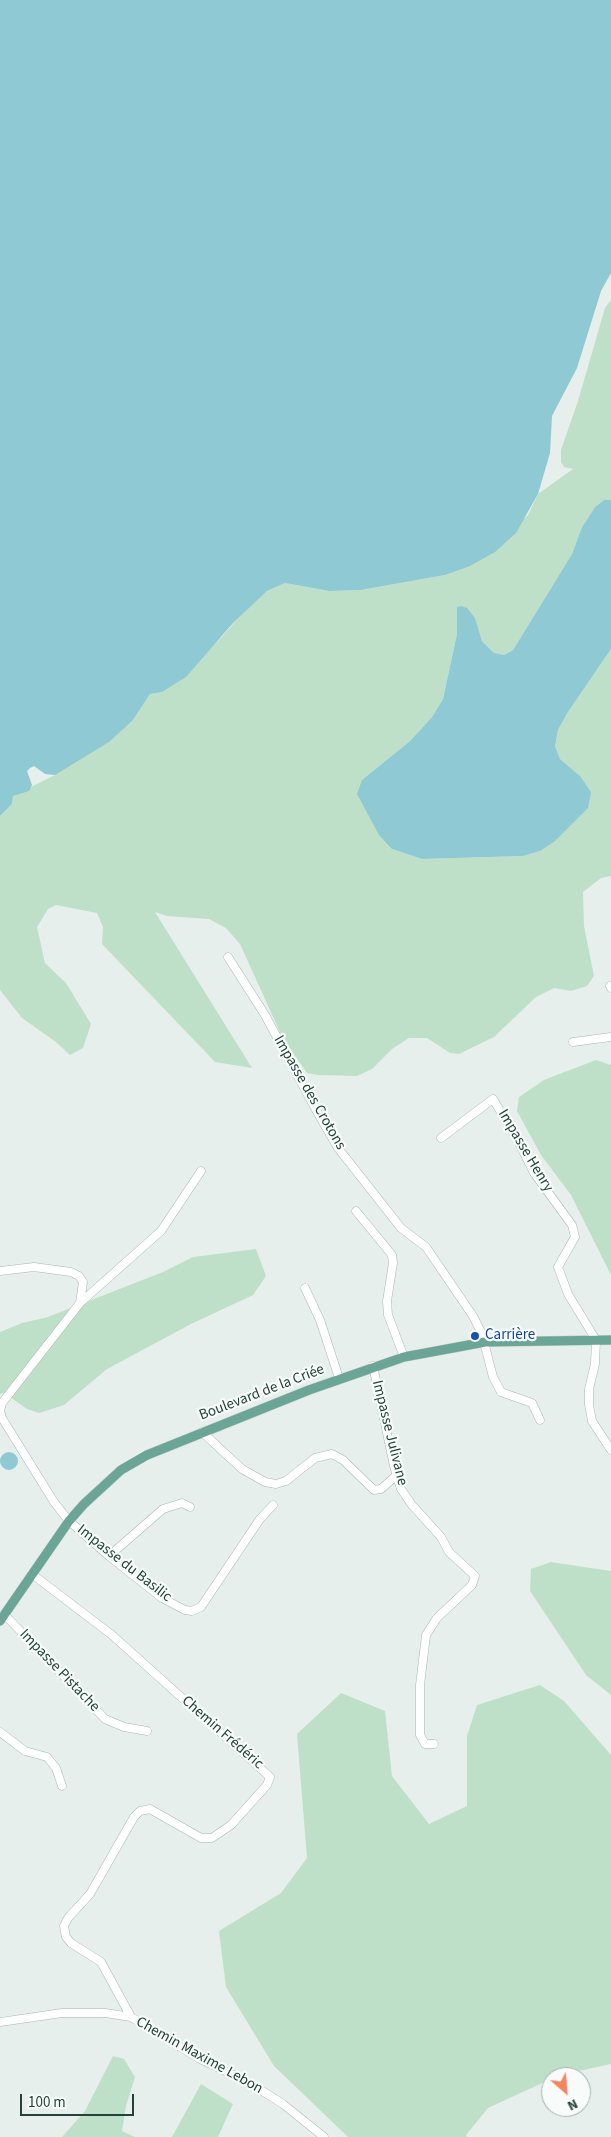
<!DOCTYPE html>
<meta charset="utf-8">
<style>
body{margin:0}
#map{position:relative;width:611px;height:2137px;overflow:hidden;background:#e6efeb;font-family:"Source Sans 3",sans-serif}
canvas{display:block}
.north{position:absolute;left:541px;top:2067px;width:50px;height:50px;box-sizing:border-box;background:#f7fbf9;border:1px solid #a3b1ad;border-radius:50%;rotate:153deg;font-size:14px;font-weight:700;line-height:20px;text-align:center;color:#24423a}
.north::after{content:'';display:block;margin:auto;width:18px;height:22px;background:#f4845f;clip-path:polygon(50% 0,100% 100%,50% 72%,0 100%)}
.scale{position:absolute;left:20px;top:2094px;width:114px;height:22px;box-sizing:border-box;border:2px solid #24423a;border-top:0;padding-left:6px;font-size:15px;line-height:18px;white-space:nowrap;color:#24423a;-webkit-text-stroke:4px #f7fbf9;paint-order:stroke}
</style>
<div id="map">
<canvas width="611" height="2137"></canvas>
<div class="north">N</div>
<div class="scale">100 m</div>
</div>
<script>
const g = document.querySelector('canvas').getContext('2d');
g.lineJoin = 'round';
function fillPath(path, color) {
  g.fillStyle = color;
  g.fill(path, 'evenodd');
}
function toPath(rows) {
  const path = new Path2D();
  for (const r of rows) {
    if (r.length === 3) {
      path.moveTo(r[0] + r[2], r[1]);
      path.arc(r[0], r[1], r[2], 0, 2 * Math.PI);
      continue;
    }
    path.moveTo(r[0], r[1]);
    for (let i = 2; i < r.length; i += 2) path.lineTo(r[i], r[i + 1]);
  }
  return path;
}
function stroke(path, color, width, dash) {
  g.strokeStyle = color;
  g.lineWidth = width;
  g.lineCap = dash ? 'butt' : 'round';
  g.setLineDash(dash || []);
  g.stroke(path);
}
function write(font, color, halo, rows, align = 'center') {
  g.font = font + ' "Source Sans 3",sans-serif';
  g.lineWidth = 4.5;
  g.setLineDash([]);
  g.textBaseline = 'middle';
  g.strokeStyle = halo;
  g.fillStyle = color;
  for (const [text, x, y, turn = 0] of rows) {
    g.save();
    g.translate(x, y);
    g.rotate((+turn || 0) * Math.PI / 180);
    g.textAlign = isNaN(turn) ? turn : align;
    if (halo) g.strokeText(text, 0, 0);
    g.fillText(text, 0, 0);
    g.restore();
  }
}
fillPath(toPath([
 [611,300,611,500,604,500,595,507,582,527,572,554,513,650,504,655,495,654,482,641,475,619,457,607,457,634,443,699,432,717,410,741,362,780,392,849,422,859,523,856,540,851,580,776,560,759,555,746,558,730,568,712,611,649,611,876,601,878,583,892,584,926,594,976,587,986,571,991,554,988,536,997,494,1037,459,1054,450,1053,427,1038,409,1038,392,1049,372,1069,357,1076,318,1075,307,1073,284,1041,240,944,226,928,209,919,167,916,155,912,252,1068,215,1062,102,944,103,927,97,913,56,905,48,909,37,927,45,963,66,983,91,1024,83,1048,70,1055,56,1042,22,1018,0,990,0,816,12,804,13,796,55,775,133,720,150,694,162,692,219,640,246,609,267,591,285,583,329,591,361,590,445,575,468,567,528,515,538,494,573,469,564,467,561,462,561,450,578,401,605,308],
 [596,1060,611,1065,611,1275,571,1195,541,1155,517,1111,519,1097,544,1080],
 [256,1249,266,1276,253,1295,191,1324,107,1369,64,1405,39,1413,27,1409,4,1393,0,1394,0,1332,22,1323,48,1317,163,1272,193,1257],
 [551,1562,611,1571,611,1695,586,1675,530,1591,531,1569],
 [540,1685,564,1701,611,1755,611,2064,551,2077,551,2079,488,2108,466,2135,467,2137,348,2137,274,2066,226,1987,219,1931,281,1893,307,1858,297,1734,341,1693,385,1711,392,1776,429,1824,467,1806,467,1736,477,1705],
 [113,2056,124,2059,135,2077,126,2106,122,2131,135,2137,62,2137,85,2111],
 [201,2084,233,2104,218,2137,172,2137]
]), '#bfe0c8');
fillPath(toPath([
 [0,0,611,0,611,273,601,291,577,368,552,416,550,453,538,494,516,533,495,552,468,567,445,575,361,590,329,591,285,583,267,591,233,623,186,677,162,692,150,694,133,720,109,742,55,775,45,774,34,766,30,768,27,771,32,785,29,791,13,796,12,804,0,816],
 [604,500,611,500,611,649,568,712,558,730,555,746,560,759,580,776,591,792,588,808,555,841,540,851,523,856,422,859,392,849,379,835,357,794,362,780,410,741,432,717,443,699,457,634,457,607,461,606,467,608,475,618,482,641,494,653,504,655,513,650,572,554,582,527,595,507],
 [9,1461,9]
]), '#8ec9d4');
const minor = toPath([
 [228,957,265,1015,320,1117,338,1148,401,1228,426,1247,473,1316,482,1334,493,1377,501,1392,532,1403,540,1420],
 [610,986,611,988],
 [573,1042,611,1037],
 [441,1138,493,1099,518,1141,534,1173,572,1225,575,1237,558,1267,568,1294,596,1340,595,1364,589,1389,589,1405,592,1421,611,1450],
 [356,1211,392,1255,393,1263,387,1301,388,1315,404,1357],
 [0,1271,34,1267,71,1272,79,1276,83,1282,80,1303,2,1403,0,1411,2,1418,54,1502,69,1521,109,1556,162,1598,185,1610,192,1611,201,1607,260,1519,273,1505],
 [305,1288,320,1320,339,1378],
 [80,1303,161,1231,201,1171],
 [373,1366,394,1466,401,1489,412,1505,441,1537,449,1552,475,1576,472,1585,437,1618,426,1635,420,1685,420,1735,425,1744,434,1744],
 [202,1432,242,1469,265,1482,276,1484,286,1481,315,1458,332,1454,343,1460,374,1490,381,1489,397,1475],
 [109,1556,163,1509,182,1503,190,1507],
 [32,1574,112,1635,270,1777,267,1785,231,1825,212,1838,201,1838,150,1809,140,1811,134,1817,90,1894,68,1918,64,1926,66,1937,71,1943,101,1962,131,2017],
 [4,1614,105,1719,124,1727,147,1731],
 [0,1732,25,1751,47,1757,56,1768,62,1786],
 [0,2022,62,2013,105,2013,131,2017,200,2059,248,2082,283,2104,324,2137]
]);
const major = toPath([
 [0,1621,69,1521,84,1504,121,1470,147,1455,309,1390,404,1357,485,1342,611,1340]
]);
stroke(minor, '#a8b8b2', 9);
stroke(major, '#c2cac8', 10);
stroke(minor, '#fff', 8);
stroke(major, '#6aa596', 9);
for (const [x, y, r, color] of [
 [475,1336,5,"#1a4fb4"]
]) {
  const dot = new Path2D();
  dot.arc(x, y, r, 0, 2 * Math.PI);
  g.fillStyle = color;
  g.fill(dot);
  stroke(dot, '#f7fbf9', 2);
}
write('15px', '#24423a', '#f7fbf9', [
 ["Impasse des Crotons",309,1093,60],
 ["Impasse Henry",525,1151,59],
 ["Boulevard de la Criée",262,1393,-21],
 ["Impasse Julivane",389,1433,76],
 ["Impasse du Basilic",124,1564,38],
 ["Impasse Pistache",59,1671,46],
 ["Chemin Frédéric",222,1733,41],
 ["Chemin Maxime Lebon",199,2056,29]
]);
write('15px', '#164399', '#f7fbf9', [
 ["Carrière",485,1336]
], 'left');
</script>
